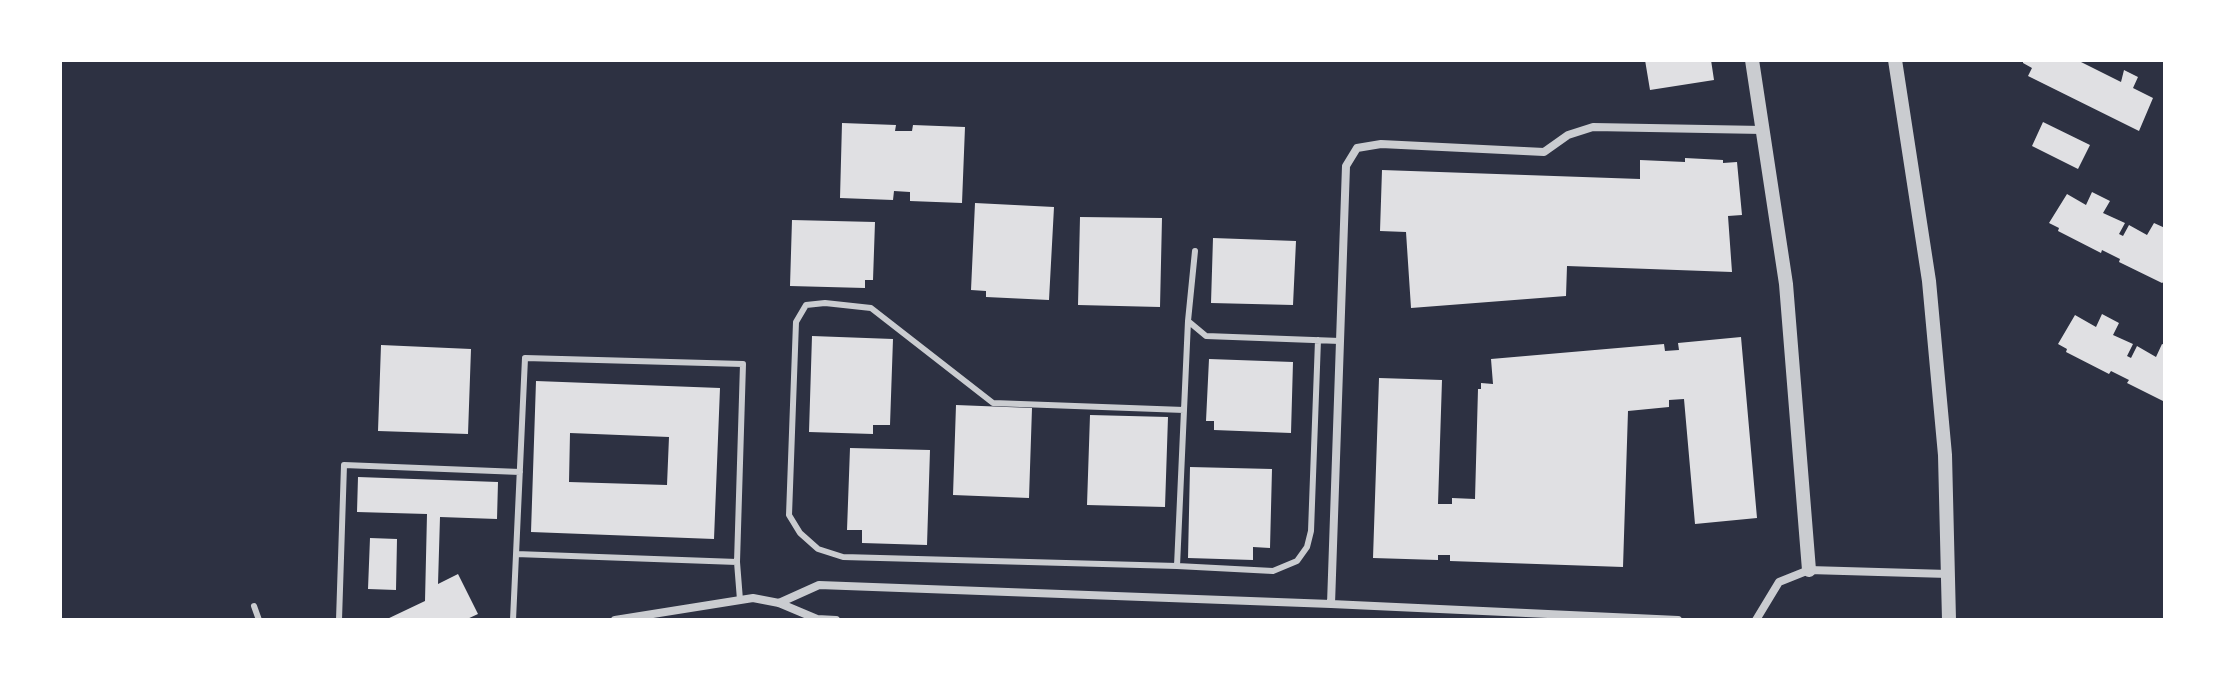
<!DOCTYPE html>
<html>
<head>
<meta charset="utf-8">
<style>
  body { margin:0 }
  #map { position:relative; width:2225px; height:680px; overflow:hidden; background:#2d3142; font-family:Manrope,sans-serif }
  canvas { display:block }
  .frame { position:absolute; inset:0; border:62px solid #fff; pointer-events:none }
</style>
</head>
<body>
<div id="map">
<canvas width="2225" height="680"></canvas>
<div class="frame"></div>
</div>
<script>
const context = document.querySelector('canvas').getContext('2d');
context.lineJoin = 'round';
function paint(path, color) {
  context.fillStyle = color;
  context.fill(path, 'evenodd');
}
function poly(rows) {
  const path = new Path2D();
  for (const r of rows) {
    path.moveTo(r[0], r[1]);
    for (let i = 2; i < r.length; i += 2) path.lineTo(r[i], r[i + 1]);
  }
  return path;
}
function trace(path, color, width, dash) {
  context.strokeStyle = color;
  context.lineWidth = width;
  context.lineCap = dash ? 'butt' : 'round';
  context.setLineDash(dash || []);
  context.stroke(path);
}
paint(poly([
  [1645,60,1711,60,1714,80,1650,90],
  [2023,60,2077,60,2121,82,2124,70,2138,77,2133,88,2153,98,2139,131,2028,76,2032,68,2023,63],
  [2043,122,2090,145,2078,169,2032,146],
  [842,123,896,125,895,131,912,131,913,125,965,127,962,203,910,201,910,192,894,191,893,200,840,198],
  [1685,158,1723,160,1723,163,1737,162,1742,215,1728,216,1732,272,1567,266,1566,296,1411,308,1406,232,1380,231,1382,170,1640,179,1640,160,1685,162],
  [2092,192,2110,201,2103,213,2125,223,2119,234,2123,236,2129,225,2147,235,2154,223,2165,228,2165,281,2162,283,2119,262,2120,259,2102,250,2101,253,2058,231,2059,228,2049,223,2067,194,2086,205],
  [975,203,1054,207,1049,300,986,297,986,291,971,290],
  [1080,217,1162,218,1160,307,1078,305],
  [792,220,875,222,873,280,865,280,865,288,790,286],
  [1213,238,1296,241,1293,305,1211,303],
  [2102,314,2119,323,2113,335,2133,344,2127,356,2131,358,2137,346,2156,357,2162,344,2165,345,2165,402,2127,383,2129,380,2111,371,2109,374,2066,352,2067,349,2058,344,2075,315,2096,327],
  [812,336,893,339,890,425,873,425,873,434,809,432],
  [1741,337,1757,518,1695,524,1684,399,1669,400,1669,407,1628,411,1623,567,1450,561,1450,555,1438,555,1438,560,1373,558,1379,378,1442,380,1438,504,1452,504,1452,498,1475,499,1478,389,1481,389,1481,383,1493,384,1491,359,1664,344,1665,351,1679,350,1678,343],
  [381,345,471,349,468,434,378,431],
  [1209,359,1293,362,1291,433,1214,430,1214,421,1206,421],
  [536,381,720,388,714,539,531,532],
  [570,433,669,437,667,485,569,482],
  [956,405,1032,408,1029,498,953,495],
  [1090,415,1168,417,1165,507,1087,505],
  [850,448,930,450,927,545,862,543,862,530,847,530],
  [1190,467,1272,469,1270,548,1253,547,1253,560,1188,558],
  [358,477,498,482,497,519,440,517,438,584,458,574,478,614,465,620,385,620,425,601,427,514,357,512],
  [370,538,397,539,396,590,368,589]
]), '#e0e0e3');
trace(poly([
  [1195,251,1188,321,1206,336,1340,341],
  [1188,321,1177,566,1273,571,1297,561,1307,547,1311,531,1318,340],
  [516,554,737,562],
  [1177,566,843,557,818,549,800,533,789,515,796,322,806,305,825,303,871,308,993,403,1184,410],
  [254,606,259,620],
  [339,620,344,465,520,472],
  [513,620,525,358,743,364,737,562,740,600]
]), '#caccd0', 6);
trace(poly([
  [779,603,819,585,1331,604,1678,620],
  [1331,604,1346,166,1357,148,1381,144,1544,152,1568,135,1593,127,1763,130],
  [615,620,753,598,779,603,817,619,836,620],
  [1756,620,1779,582,1809,570,1948,574]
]), '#caccd0', 8);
trace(poly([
  [1752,60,1786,284,1809,570],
  [1895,60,1929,281,1945,455,1949,620]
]), '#caccd0', 14);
</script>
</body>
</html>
